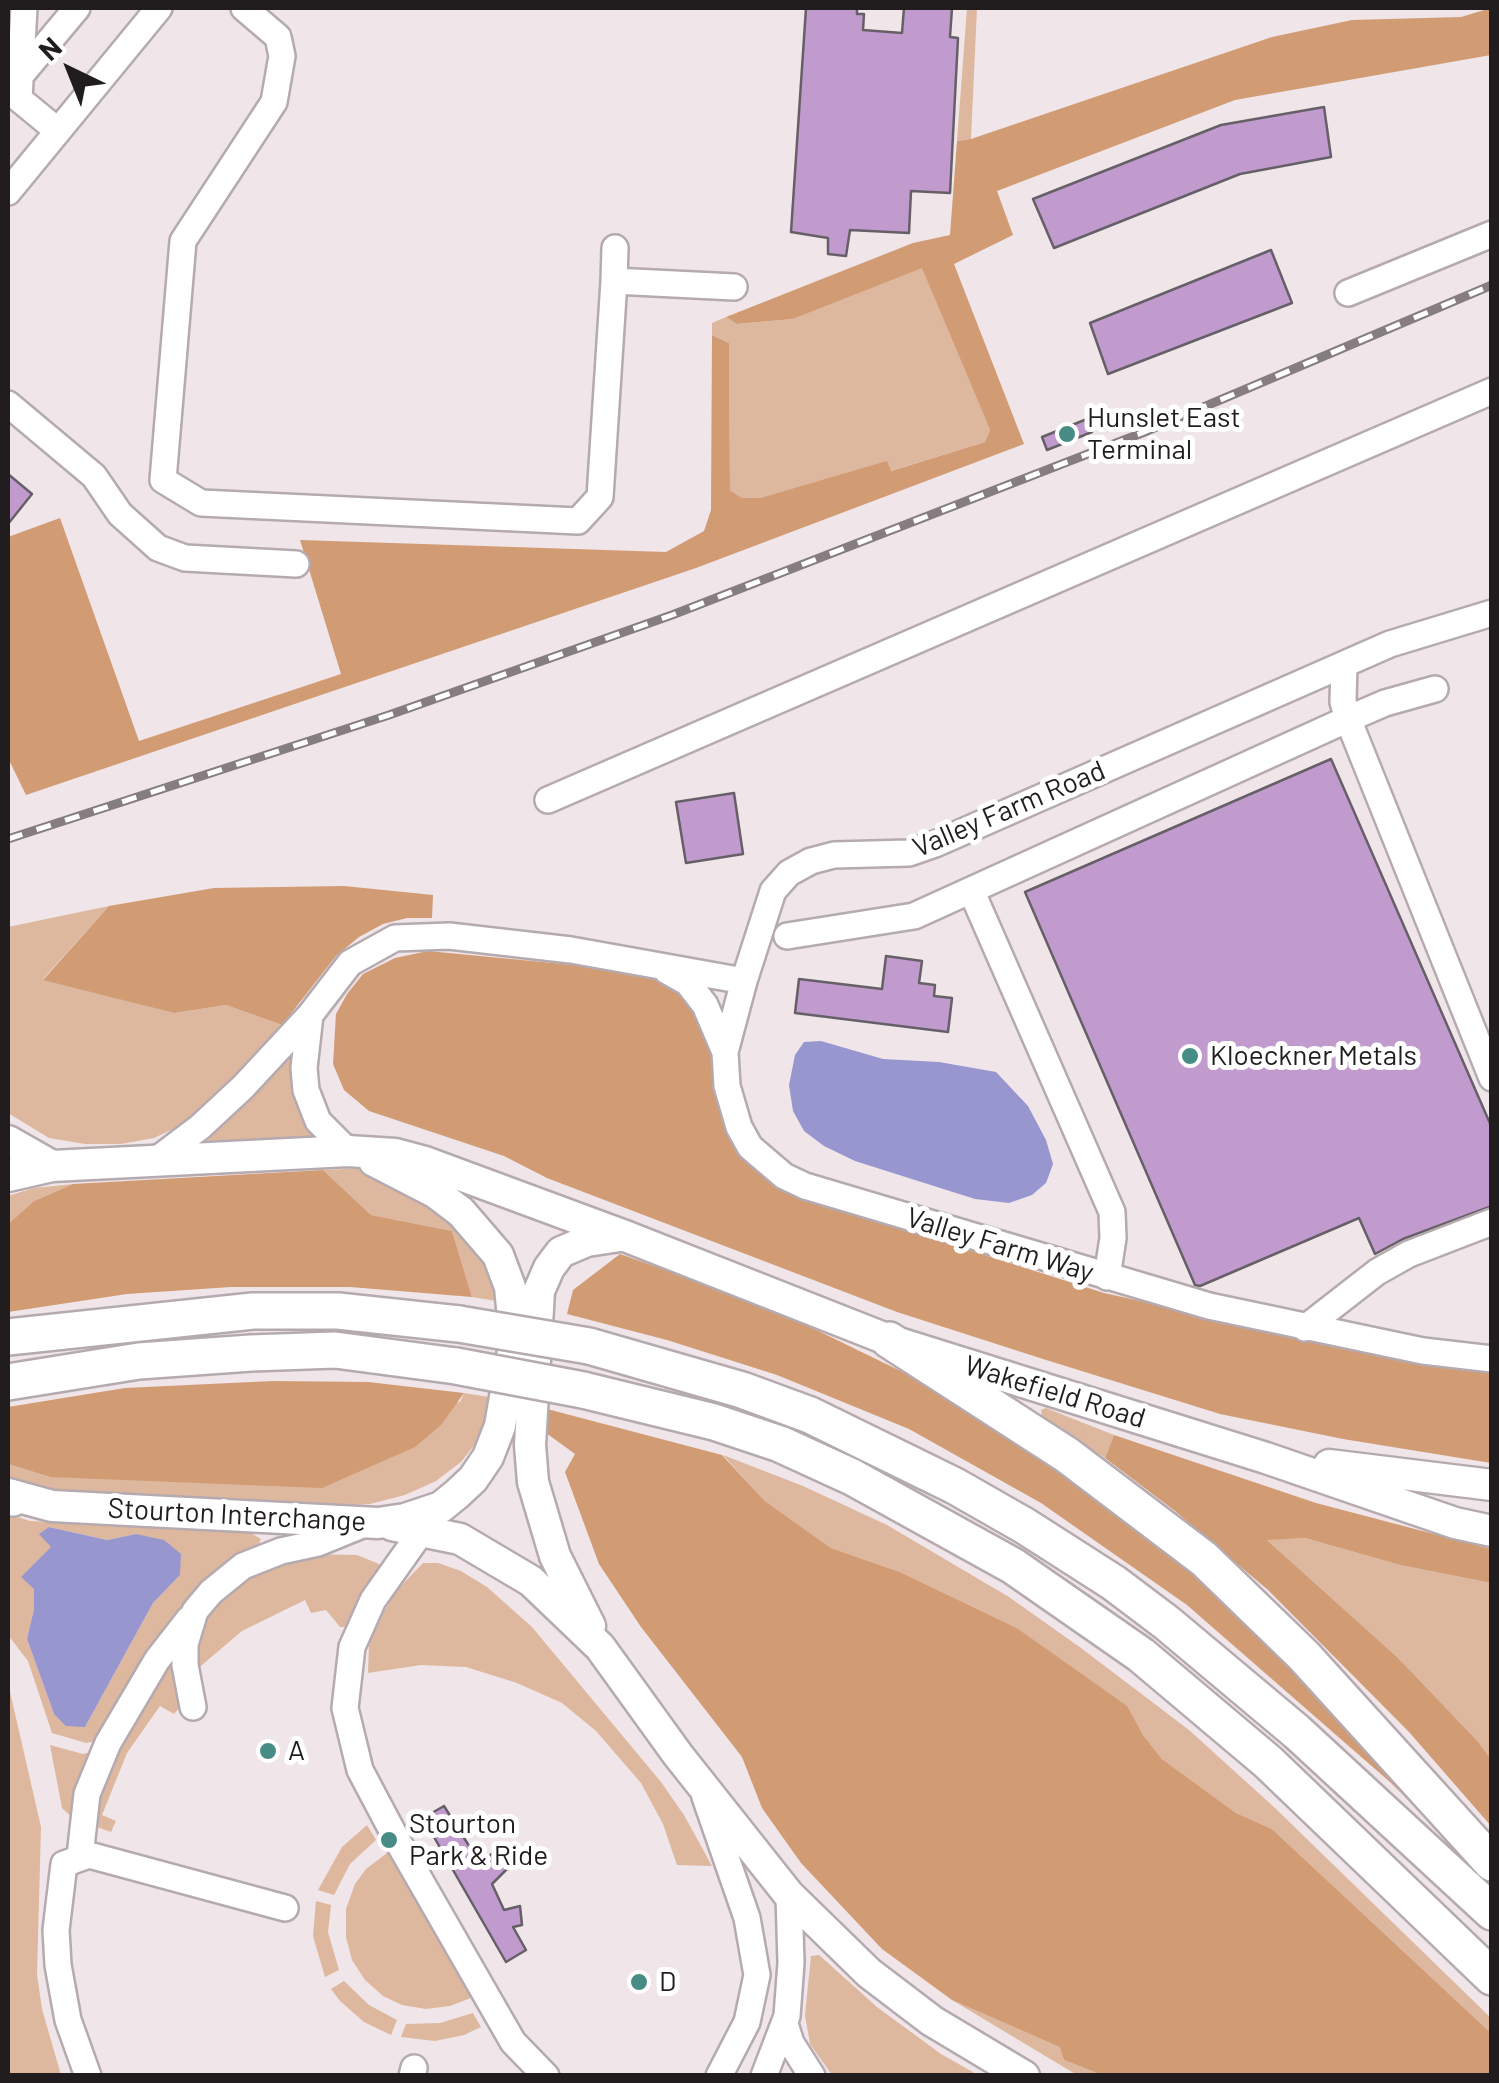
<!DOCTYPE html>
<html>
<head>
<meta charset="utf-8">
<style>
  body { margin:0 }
  #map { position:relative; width:1499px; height:2083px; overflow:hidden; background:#f0e5e9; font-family:Barlow,sans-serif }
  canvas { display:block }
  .frame { position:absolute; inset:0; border:10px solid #211d1f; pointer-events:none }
  .north { position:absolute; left:20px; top:20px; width:100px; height:100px; -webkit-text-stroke:8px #fff; paint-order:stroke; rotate:317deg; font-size:28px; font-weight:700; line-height:40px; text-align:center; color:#211d1f }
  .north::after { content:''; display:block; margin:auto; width:35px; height:45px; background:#211d1f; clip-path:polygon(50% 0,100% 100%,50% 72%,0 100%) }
</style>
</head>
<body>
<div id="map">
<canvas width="1499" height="2083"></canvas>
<div class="frame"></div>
<div class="north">N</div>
</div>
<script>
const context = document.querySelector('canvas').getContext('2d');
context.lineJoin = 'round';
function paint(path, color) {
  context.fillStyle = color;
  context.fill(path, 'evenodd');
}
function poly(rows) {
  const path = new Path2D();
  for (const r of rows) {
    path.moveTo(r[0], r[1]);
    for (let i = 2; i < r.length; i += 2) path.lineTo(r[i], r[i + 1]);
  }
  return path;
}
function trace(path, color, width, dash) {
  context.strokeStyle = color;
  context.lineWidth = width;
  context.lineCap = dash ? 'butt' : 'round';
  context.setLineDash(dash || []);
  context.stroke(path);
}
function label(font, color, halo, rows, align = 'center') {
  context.font = font + ' Barlow,sans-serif';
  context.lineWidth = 10;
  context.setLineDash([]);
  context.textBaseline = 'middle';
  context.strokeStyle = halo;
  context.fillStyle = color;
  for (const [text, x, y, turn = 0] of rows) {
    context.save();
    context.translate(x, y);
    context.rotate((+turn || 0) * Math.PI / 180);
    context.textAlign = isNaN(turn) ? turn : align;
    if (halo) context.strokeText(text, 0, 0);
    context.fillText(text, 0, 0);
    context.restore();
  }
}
paint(poly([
  [967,8,977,8,971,139,957,141],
  [922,267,990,430,985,442,890,471,887,462,760,498,742,498,730,490,729,343,712,335,712,323,726,317,738,324,793,319],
  [109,906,43,979,174,1013,226,1005,282,1025,240,1078,184,1124,154,1138,121,1144,85,1144,49,1138,8,1113,8,927],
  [290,1050,293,1078,319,1137,209,1145,208,1138],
  [368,1168,457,1211,509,1303,472,1297,452,1231,371,1215,323,1170],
  [73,1184,34,1201,8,1224,8,1196,34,1188],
  [464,1393,501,1399,484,1433,461,1462,436,1481,405,1495,370,1504,333,1506,57,1493,8,1483,8,1464,50,1477,460,1402],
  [1046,1408,1114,1435,1105,1458,1042,1417,1041,1410],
  [723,1455,803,1486,887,1525,1009,1597,1081,1648,1189,1730,1275,1808,1491,2018,1491,2033,1272,1829,1236,1813,1162,1759,1143,1735,1126,1706,1017,1628,900,1572,831,1548,765,1501],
  [8,1514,30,1521,198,1528,251,1533,261,1539,257,1548,102,1740,86,1743,52,1733,28,1661,8,1635],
  [49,1527,107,1540,136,1534,180,1575,153,1603,85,1727,54,1714,27,1639,34,1609,34,1588,43,1557,52,1547],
  [1305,1538,1400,1565,1491,1583,1491,1760,1396,1656,1266,1539],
  [308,1554,357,1555,384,1566,347,1627,340,1627,326,1610,311,1613,305,1600,242,1631,196,1670,192,1640,210,1602,236,1578],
  [423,1563,438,1563,461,1571,487,1587,532,1627,661,1782,684,1815,712,1866,677,1865,663,1824,641,1783,596,1731,562,1703,517,1683,466,1667,421,1665,368,1673,369,1643,378,1622,396,1591],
  [173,1656,186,1700,174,1714,160,1706,127,1753,102,1815,116,1821,111,1832,88,1824,99,1775],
  [8,1683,41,1827,37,1974,42,2009,61,2075,8,2075],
  [50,1745,83,1754,102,1749,76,1821,62,1808],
  [367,1825,376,1840,350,1864,334,1895,318,1890,342,1847],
  [391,1850,476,1996,450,2006,426,2009,402,2005,383,1996,365,1980,352,1960,346,1937,346,1909,355,1884,366,1869],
  [316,1901,331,1905,328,1932,339,1970,325,1977,313,1936],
  [819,1955,877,2007,941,2054,978,2075,832,2075,810,2044,805,2015,811,1956],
  [344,1981,369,2005,397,2020,391,2035,364,2022,340,2001,331,1989],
  [952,2000,1061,2047,1064,2060,1102,2075,1077,2075],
  [473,2013,481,2027,464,2035,435,2041,401,2037,406,2024,440,2023]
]), '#ddb89e');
paint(poly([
  [1491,8,1491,55,1235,100,997,191,1013,235,954,264,1024,444,696,568,26,795,8,758,8,537,60,518,139,741,341,674,300,540,666,552,704,531,711,510,712,335,729,343,730,490,742,498,760,498,887,461,891,471,985,442,990,430,922,268,793,319,737,324,726,317,913,243,950,235,957,141,971,139,1272,37,1352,20,1461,17],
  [344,886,433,895,432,918,407,918,383,924,359,937,336,956,282,1025,226,1005,174,1013,43,980,109,906,214,888],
  [428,951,636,971,660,980,684,996,701,1021,712,1052,720,1109,741,1153,756,1170,802,1197,1104,1293,1420,1362,1491,1372,1491,1463,1343,1439,1220,1414,1043,1359,897,1312,547,1178,504,1156,369,1111,344,1090,333,1064,336,1014,347,994,363,974,395,958],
  [323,1170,371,1215,452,1231,472,1297,350,1287,231,1287,127,1294,8,1312,8,1224,34,1201,73,1184],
  [620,1254,765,1305,952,1396,1034,1447,1214,1586,1491,1875,1491,1882,1390,1782,1187,1605,1041,1503,909,1429,777,1375,667,1340,567,1314,573,1290],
  [273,1381,368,1382,464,1393,441,1425,415,1447,322,1488,50,1477,8,1464,8,1407,125,1388],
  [547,1409,722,1455,765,1501,831,1548,900,1572,1017,1628,1127,1706,1143,1735,1162,1759,1236,1813,1272,1829,1491,2033,1491,2075,1102,2075,1064,2060,1060,2047,952,2000,882,1949,801,1863,762,1808,742,1757,641,1627,599,1564,565,1472,575,1454,542,1430],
  [1114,1435,1316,1503,1491,1549,1491,1583,1400,1565,1305,1538,1267,1540,1396,1656,1478,1742,1491,1760,1491,1826,1409,1732,1268,1590,1175,1511,1105,1458]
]), '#d19b74');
paint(poly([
  [821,1041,883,1059,939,1062,996,1072,1028,1106,1046,1140,1053,1164,1046,1183,1032,1195,1009,1203,975,1199,855,1161,824,1146,804,1131,793,1111,789,1085,795,1055,804,1042],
  [49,1527,107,1540,136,1534,164,1540,181,1554,180,1575,153,1603,85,1727,66,1726,54,1714,27,1639,34,1609,34,1589,21,1577,51,1547,39,1534]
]), '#9796cf');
const building = poly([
  [806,8,857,8,857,14,864,14,863,30,902,33,904,8,952,8,950,37,958,38,950,193,911,191,909,233,850,230,846,256,828,254,828,238,791,232,806,8],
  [1324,107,1331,157,1240,174,1054,248,1033,199,1221,125,1324,107],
  [1271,250,1292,303,1108,374,1090,323,1271,250],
  [1087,419,1092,432,1047,450,1042,437,1087,419],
  [8,474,32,494,8,524,8,474],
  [1331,759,1492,1128,1492,1206,1403,1239,1375,1254,1359,1218,1200,1286,1195,1285,1025,892,1331,759],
  [734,793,743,854,686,863,676,802,734,793],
  [886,956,922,961,919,983,935,985,934,996,952,998,948,1032,795,1013,799,979,882,989,886,956],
  [444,1806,481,1865,499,1846,516,1860,492,1884,504,1910,520,1906,522,1925,513,1927,526,1950,506,1962,423,1818,444,1806]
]);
paint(building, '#c29bce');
trace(building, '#656067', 2.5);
const minor = poly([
  [24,8,19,99,58,131],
  [244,8,278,37,282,56,274,102,183,241,163,480,201,503,578,521,600,497,614,281,734,287],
  [20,76,77,8],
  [8,192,159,8],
  [614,281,615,248],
  [1348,293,1492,234],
  [8,404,94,476,120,514,158,548,185,558,296,564],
  [1344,665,1343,702,1348,719,1492,1078],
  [548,800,1492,391],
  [971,890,1112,1212,1113,1238,1107,1277],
  [787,936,914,916,1348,719,1385,703,1435,689],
  [667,971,688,983,705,1005,725,1052,727,1086,739,1127,750,1147,784,1176,805,1186,1209,1306,1423,1351,1492,1359],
  [310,1015,304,1068,306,1090,318,1121,348,1151],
  [725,1052,744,981],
  [155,1161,200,1127,243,1087,310,1015,350,963,395,938,449,936,571,950,744,981,773,891,789,873,811,861,834,855,909,853,935,844,1390,644,1492,613],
  [1305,1328,1377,1272,1409,1254,1492,1222],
  [431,1518,373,1600,352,1647,345,1708,360,1770,397,1840,513,2042,546,2076],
  [193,1707,185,1665,185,1644,195,1611,211,1592,243,1566,281,1551,318,1543,367,1523],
  [705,1797,747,1918,757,1975,747,2022,719,2076],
  [80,1856,87,1794,108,1743,157,1660,189,1619],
  [785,2024,791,2043,812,2076],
  [88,2076,68,2020,58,1965,56,1930,64,1864,89,1855,285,1908],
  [412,2076,414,2068],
  [764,2076,787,2016,791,1963,789,1895]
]);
const major = poly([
  [8,1141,52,1166],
  [8,1176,52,1166,348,1151,395,1154,425,1162,625,1236,889,1340,1266,1458,1455,1523,1492,1531],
  [1329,1465,1492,1485],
  [8,1494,52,1506,378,1523,405,1519,441,1507,457,1494,473,1479,488,1457,500,1426,515,1339,510,1287,498,1255,461,1212,436,1193,374,1161],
  [392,1525,460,1539,531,1581,600,1647,678,1755,789,1895,869,1973,932,2021,1024,2076],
  [590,1626,555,1556,533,1482,530,1445,539,1291,549,1268,561,1252,587,1241,620,1236]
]);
const highway = poly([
  [8,1337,253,1311,338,1311,459,1324],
  [889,1340,1067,1455,1204,1559,1304,1656,1492,1863],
  [589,1346,742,1390,810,1415,955,1486,1025,1526,1114,1583,1167,1623,1297,1732,1492,1912],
  [8,1382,139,1361,251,1353,335,1350,456,1366],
  [583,1390,714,1422,780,1444,852,1477,1013,1566,1141,1655,1268,1762,1492,1977],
  [8,1497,13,1498]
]);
trace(minor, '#b5aaaf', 30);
trace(major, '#b5aaaf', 35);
trace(highway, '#b5aaaf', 40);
trace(minor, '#fff', 25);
trace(major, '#fff', 30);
trace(highway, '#fff', 35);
const rail = poly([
  [8,839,389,715,672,615,1142,433,1492,285]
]);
trace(rail, '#857d80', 9);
trace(rail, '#fff', 5, [15]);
const highwayBridge = poly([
  [459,1324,589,1346],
  [456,1366,583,1390]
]);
trace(highwayBridge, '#b5aaaf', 40, []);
trace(highwayBridge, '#fff', 35);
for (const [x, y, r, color] of [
  [1067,434,10,"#478d85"],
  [1190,1056,10,"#478d85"],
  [268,1751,10,"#478d85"],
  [389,1840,10,"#478d85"],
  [639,1982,10,"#478d85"]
]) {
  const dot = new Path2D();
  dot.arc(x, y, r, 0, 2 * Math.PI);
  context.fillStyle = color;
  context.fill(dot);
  trace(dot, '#fff', 4);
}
label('28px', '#211d1f', '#fff', [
  ["Hunslet East",1087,418],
  ["Terminal",1087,450],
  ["Kloeckner Metals",1210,1056],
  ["A",288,1751],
  ["Stourton",409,1824],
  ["Park & Ride",409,1856],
  ["D",659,1982]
], 'left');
label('28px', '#211d1f', '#fff', [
  ["Valley Farm Road",1009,809,-23],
  ["Valley Farm Way",1000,1245,17],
  ["Wakefield Road",1055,1392,17],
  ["Stourton Interchange",237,1515,3]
]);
</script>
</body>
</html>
